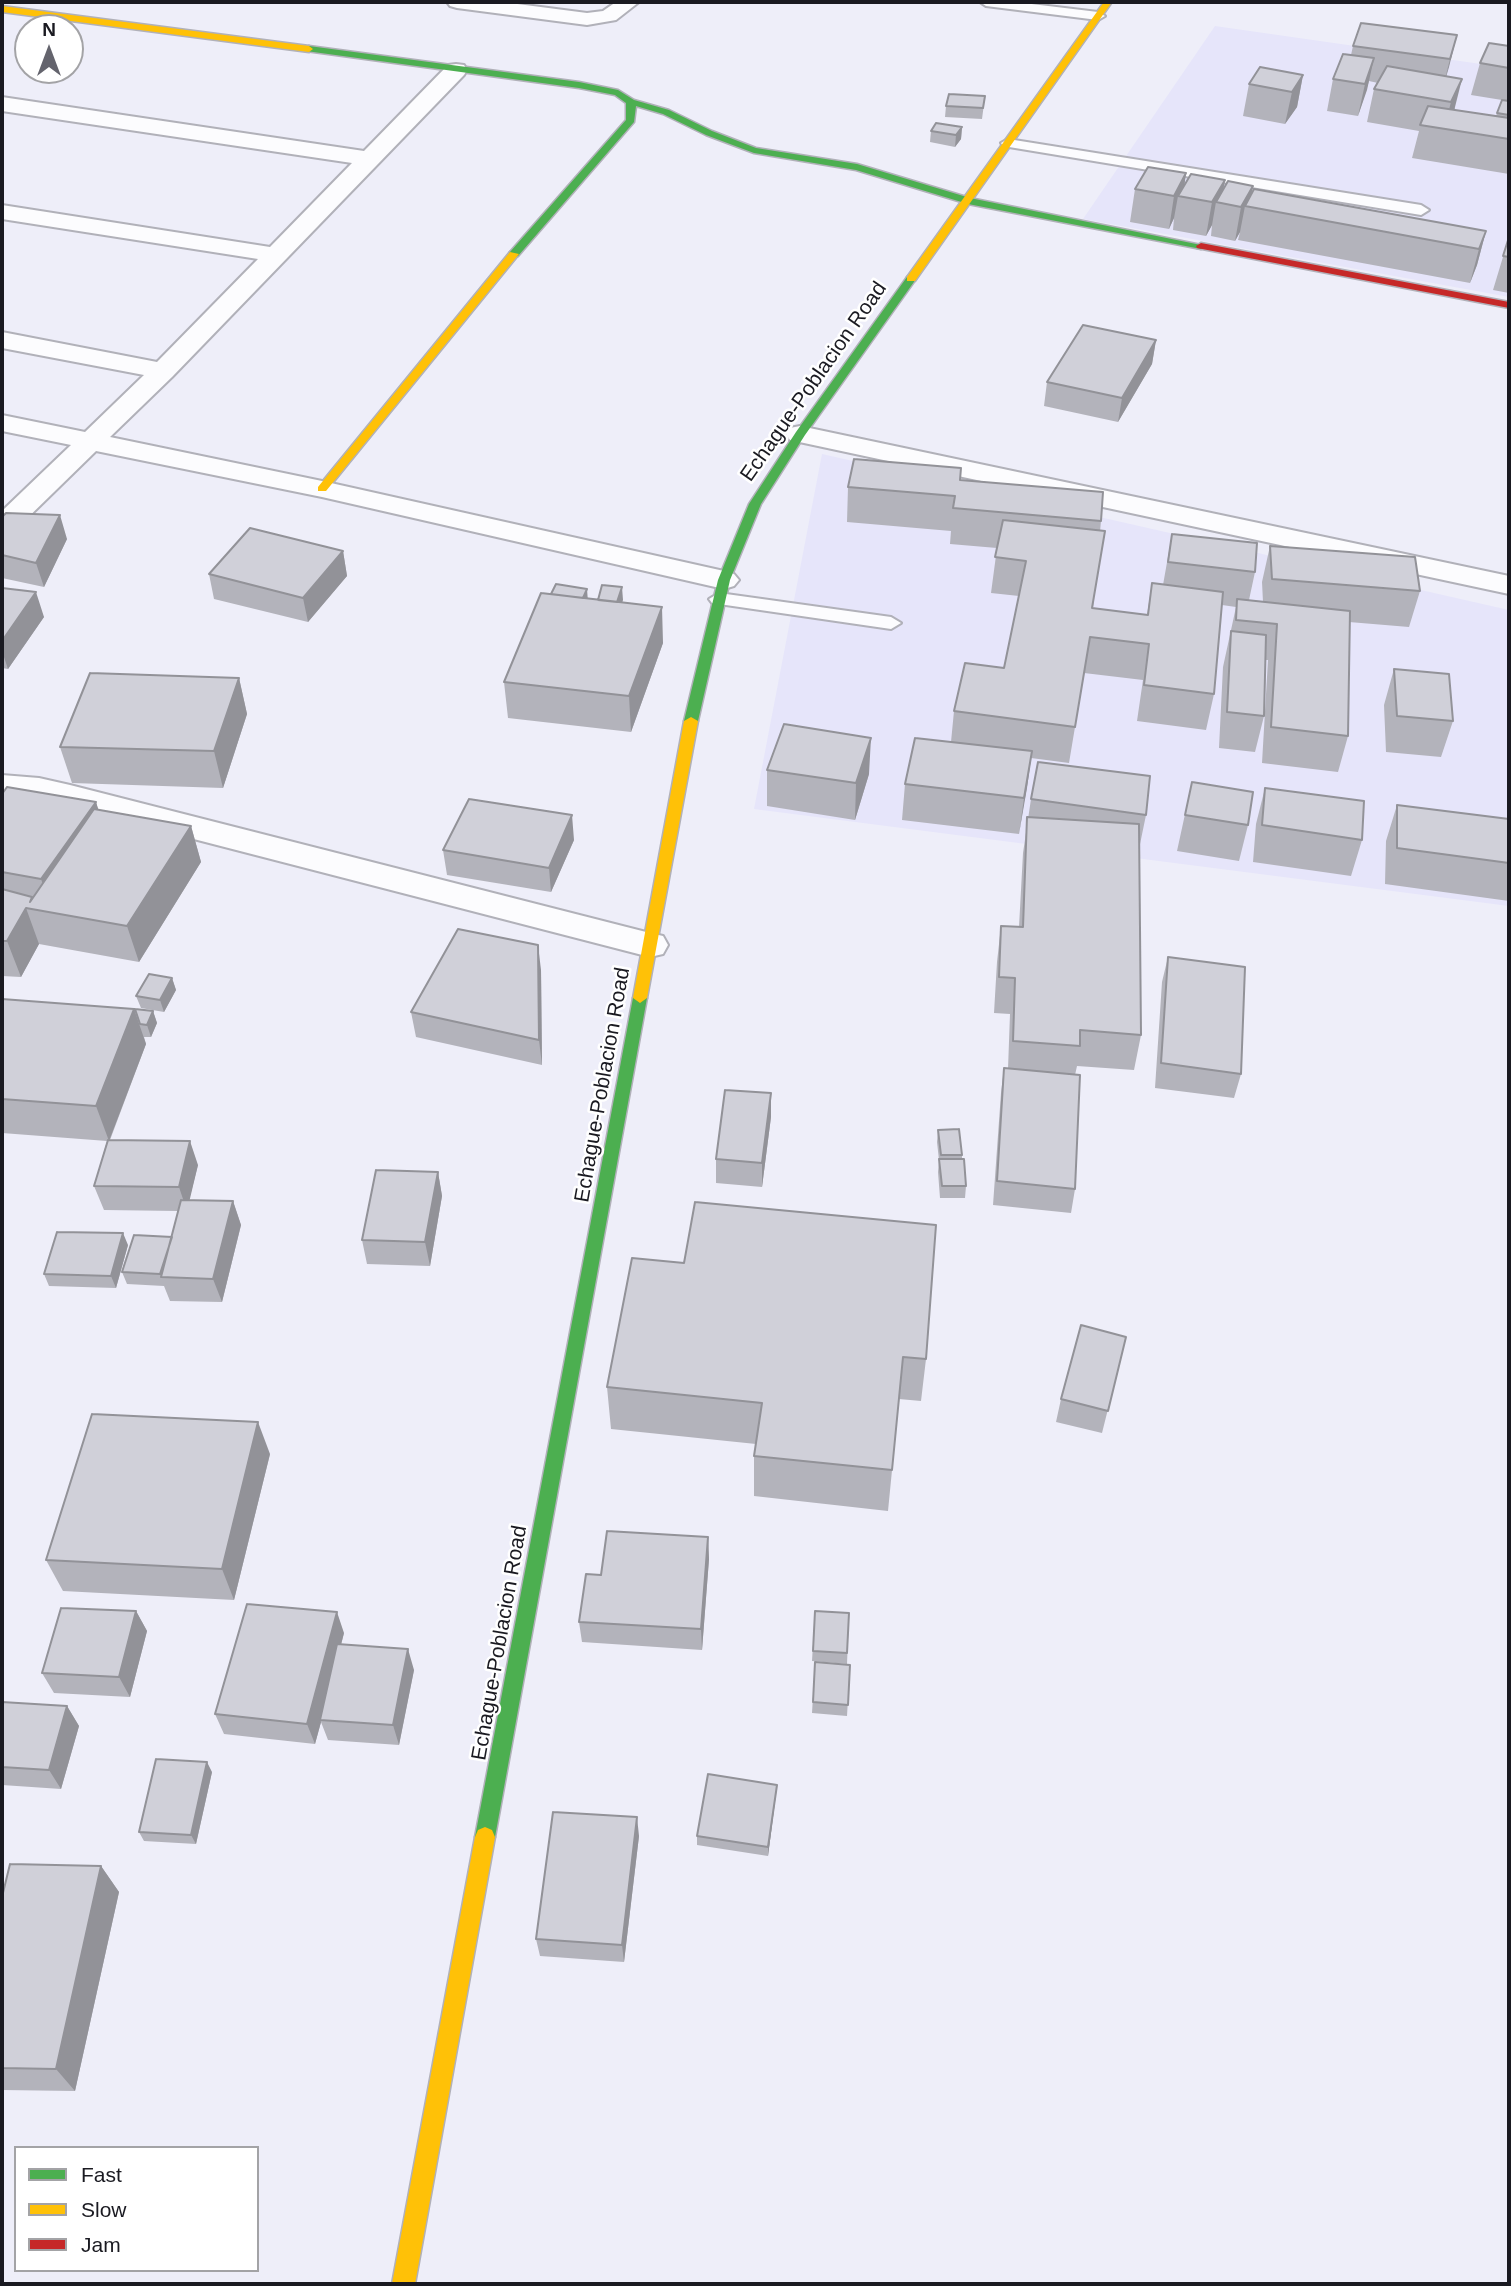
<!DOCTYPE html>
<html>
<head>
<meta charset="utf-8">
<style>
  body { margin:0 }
  #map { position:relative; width:1511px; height:2286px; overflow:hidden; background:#eeeef9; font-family:Helvetica,sans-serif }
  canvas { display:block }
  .frame { position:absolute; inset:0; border:4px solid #1a1a21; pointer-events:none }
  .legend { position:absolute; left:14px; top:2146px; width:245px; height:126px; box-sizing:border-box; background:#fff; border:2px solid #a3a3a6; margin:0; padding:9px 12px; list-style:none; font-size:21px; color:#1a1a21 }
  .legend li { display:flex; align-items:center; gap:14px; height:35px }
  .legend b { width:35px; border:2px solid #a3a3a6 }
  .north { position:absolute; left:14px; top:14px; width:70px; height:70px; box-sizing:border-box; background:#fff; border:2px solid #a3a3a6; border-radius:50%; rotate:0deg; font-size:19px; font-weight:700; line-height:28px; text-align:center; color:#1a1a21 }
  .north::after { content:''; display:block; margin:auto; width:24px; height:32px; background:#64646d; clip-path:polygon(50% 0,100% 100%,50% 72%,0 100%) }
</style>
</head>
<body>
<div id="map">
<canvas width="1511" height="2286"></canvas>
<div class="frame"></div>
<ul class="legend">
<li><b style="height:9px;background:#4caf50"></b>Fast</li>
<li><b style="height:9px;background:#ffc107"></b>Slow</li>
<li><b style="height:9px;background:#c62828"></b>Jam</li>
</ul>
<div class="north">N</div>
</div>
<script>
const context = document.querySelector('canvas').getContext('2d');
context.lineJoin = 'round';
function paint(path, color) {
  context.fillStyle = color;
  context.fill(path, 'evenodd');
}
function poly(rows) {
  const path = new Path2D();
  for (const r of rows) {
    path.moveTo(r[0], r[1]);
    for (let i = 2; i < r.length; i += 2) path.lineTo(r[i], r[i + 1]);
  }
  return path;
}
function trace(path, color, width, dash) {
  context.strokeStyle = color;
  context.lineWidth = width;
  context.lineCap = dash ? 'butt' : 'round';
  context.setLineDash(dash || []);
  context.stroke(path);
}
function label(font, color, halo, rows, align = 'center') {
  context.font = font + ' Helvetica,sans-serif';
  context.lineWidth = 5;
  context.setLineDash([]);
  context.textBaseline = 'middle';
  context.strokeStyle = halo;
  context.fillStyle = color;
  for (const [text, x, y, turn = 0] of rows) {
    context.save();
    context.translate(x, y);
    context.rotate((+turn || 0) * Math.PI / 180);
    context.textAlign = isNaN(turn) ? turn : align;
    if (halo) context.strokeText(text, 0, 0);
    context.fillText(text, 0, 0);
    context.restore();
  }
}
paint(poly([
  [1215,26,1509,68,1509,297,1083,219],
  [822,454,1509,610,1509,906,754,809]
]), '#e6e5fa');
const lane = poly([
  [980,2,1015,2,1098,12,1105,16,1098,20,986,6,980,2],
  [1008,139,1421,205,1429,210,1421,215,1003,146,1001,143,1008,139],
  [719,593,891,617,901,623,891,629,712,603,709,599,719,593]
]);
const street = poly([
  [447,2,502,2,587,13,603,11,616,2,639,2,616,20,587,25,457,8,450,6,447,2],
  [456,64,464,65,467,70,464,75,172,377,110,437,322,481,724,571,734,574,739,580,734,586,724,589,322,497,96,451,12,533,2,536,2,511,71,445,2,431,2,415,85,432,144,375,2,348,2,332,157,362,258,259,2,219,2,205,270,247,352,163,2,111,2,97,364,151,448,65,456,64],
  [800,426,1509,576,1509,594,790,440,786,434,790,428,800,426],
  [2,775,39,778,70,785,650,933,663,936,668,945,663,954,650,957,70,807,39,800,2,797,2,775]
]);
const fast = poly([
  [309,46,579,82,618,90,634,100,669,110,712,131,756,148,857,164,970,198,1206,246,1201,249,968,204,856,170,754,153,706,135,663,114,636,106,634,122,518,256,514,257,509,254,510,252,626,120,626,103,615,95,579,88,306,51,305,49,309,46],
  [907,277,916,279,805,435,761,504,730,580,698,721,691,725,686,724,684,721,718,580,749,504,796,432,907,277],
  [640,993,647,998,495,1837,492,1844,485,1847,478,1844,475,1837,633,998,640,993]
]);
const slow = poly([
  [1104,2,1112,2,915,281,907,281,907,277,1104,2],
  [2,6,309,46,313,49,309,52,2,12,2,6],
  [510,252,519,254,326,491,318,491,318,487,510,252],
  [691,717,698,721,647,998,640,1003,633,998,684,721,691,717],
  [485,1827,492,1830,495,1837,415,2284,392,2284,475,1837,478,1830,485,1827]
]);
const jam = poly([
  [1201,243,1509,302,1509,308,1197,248,1196,246,1201,243]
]);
trace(lane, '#b1b1b9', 4);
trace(street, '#b1b1b9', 4);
trace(fast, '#b1b1b9', 3);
trace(slow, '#b1b1b9', 3);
trace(jam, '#b1b1b9', 3);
paint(lane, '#fcfcfe');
paint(street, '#fcfcfe');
paint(fast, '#4caf50');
paint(slow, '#ffc107');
paint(jam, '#c62828');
paint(poly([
  [1457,35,1446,76,1455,110,1496,116,1502,100,1471,95,1480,63,1509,46,1509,174,1412,158,1419,131,1367,122,1374,89,1378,83,1369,81,1358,116,1327,111,1333,79,1351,55,1353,46],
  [1303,75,1297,107,1285,124,1243,116,1249,84],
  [985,96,982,119,945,117,946,106],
  [962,127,961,139,955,147,930,142,931,131],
  [1186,173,1184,185,1225,180,1223,191,1252,194,1486,231,1477,265,1470,283,1238,240,1240,232,1235,241,1211,236,1212,225,1206,236,1173,230,1174,218,1169,229,1130,222,1135,189],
  [1509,237,1509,293,1493,290],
  [1156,340,1152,364,1118,422,1044,406,1047,382],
  [960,480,1101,521,1093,608,1147,615,1152,583,1163,585,1172,534,1255,572,1249,600,1263,602,1262,582,1270,546,1420,591,1409,627,1349,622,1348,736,1338,772,1262,763,1268,660,1266,660,1264,716,1255,752,1219,748,1223,667,1236,607,1222,605,1214,694,1206,730,1137,721,1143,680,1084,673,1069,763,1031,758,1019,834,902,820,905,784,951,742,954,711,1004,668,1019,596,991,593,997,548,950,544,951,531,847,522,848,487],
  [2,517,67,539,44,587,2,578],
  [343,551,347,576,308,622,214,599,209,574],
  [622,587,622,602,663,643,631,732,508,718,504,682,588,599,598,600],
  [2,588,44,617,8,669,2,668],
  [1394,669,1453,721,1441,757,1386,752,1384,705],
  [239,678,247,714,223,788,72,783,60,747],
  [767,770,869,774,855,820,767,806],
  [1192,782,1248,825,1239,861,1177,851],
  [1265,788,1362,840,1351,876,1253,862,1256,824],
  [2,794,96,802,98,810,191,826,201,862,139,962,39,944,21,977,2,976],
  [1031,799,1146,815,1139,849,1141,1035,1134,1070,1077,1066,1075,1075,1075,1189,1071,1213,993,1205,1001,1093,1004,1068,1008,1069,1010,1014,994,1013,997,962,1001,926,1019,927,1023,853],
  [1397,805,1509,819,1509,901,1385,884,1386,841],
  [574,840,551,892,447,875,443,850],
  [1168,957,1241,1074,1234,1098,1155,1088,1162,982],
  [541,970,542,1065,416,1037,411,1012],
  [172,978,176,990,164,1012,141,1008,136,996],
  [2,999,153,1011,157,1023,151,1037,144,1037,146,1044,110,1140,198,1165,189,1200,233,1201,241,1225,222,1302,170,1301,164,1286,127,1284,122,1272,172,1237,179,1211,104,1210,94,1186,107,1141,2,1133],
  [771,1117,762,1187,716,1183,716,1159],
  [938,1130,962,1155,962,1159,966,1186,965,1198,940,1198,938,1172,939,1160,937,1142],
  [438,1172,442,1196,430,1266,367,1264,362,1240],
  [128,1245,116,1288,49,1286,44,1274],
  [632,1258,926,1359,921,1401,899,1399,888,1511,754,1496,754,1456,756,1444,611,1429,607,1387],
  [1126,1337,1102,1433,1056,1422,1061,1399],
  [270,1454,234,1600,63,1591,46,1560],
  [708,1537,709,1559,702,1650,582,1642,579,1622,601,1575],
  [136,1611,147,1631,130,1697,54,1693,42,1673],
  [815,1611,849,1613,847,1664,812,1661],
  [344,1633,341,1645,414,1670,399,1745,328,1740,321,1722,315,1744,224,1734,215,1714],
  [815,1662,850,1665,847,1716,812,1713],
  [2,1702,67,1706,79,1726,61,1789,2,1785],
  [212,1772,196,1844,144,1841,139,1832],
  [777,1785,776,1794,768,1856,697,1845,697,1836],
  [639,1836,624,1962,540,1956,536,1939],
  [101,1866,119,1892,75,2091,2,2090,2,1897]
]), '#b3b3bb');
paint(poly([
  [1457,35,1449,67,1442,91,1450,59],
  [1374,58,1367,90,1358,116,1365,84],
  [1303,75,1297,107,1285,124,1292,92],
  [1462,79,1454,111,1444,129,1451,102],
  [962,127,961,139,955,147,956,135],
  [1186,173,1183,197,1178,196,1174,218,1169,229,1174,196],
  [1225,180,1221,203,1216,202,1212,225,1206,236,1212,202],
  [1253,186,1249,207,1245,206,1240,232,1235,241,1241,207],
  [1486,231,1477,265,1470,283,1479,249],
  [1156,340,1152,364,1118,422,1122,398],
  [60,515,67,539,44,587,36,563],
  [343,551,347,576,308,622,303,598],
  [622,587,623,600,618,615,617,603],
  [587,589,588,602,581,601],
  [36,592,44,617,8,669,2,651,2,641],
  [662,607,663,643,631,732,629,696],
  [239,678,247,714,223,788,214,751],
  [871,738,869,774,855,820,856,783],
  [1032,751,1027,788,1019,834,1024,798],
  [96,802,104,827,50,904,41,879],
  [572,815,574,840,551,892,549,868],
  [191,826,201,862,139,962,127,926],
  [26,908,39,944,21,977,7,941],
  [538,945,541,970,542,1065,539,1040],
  [172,978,176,990,164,1012,160,1000],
  [134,1009,146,1044,109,1141,96,1106],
  [153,1011,157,1023,151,1037,147,1025],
  [771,1093,771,1117,762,1187,762,1163],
  [190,1141,198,1165,187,1211,179,1187],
  [438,1172,442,1196,430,1266,425,1242],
  [233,1201,241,1225,222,1302,213,1279],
  [123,1233,128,1245,116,1288,111,1276],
  [258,1422,270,1454,234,1600,222,1569],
  [708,1537,709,1559,702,1650,701,1629],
  [136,1611,147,1631,130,1697,119,1677],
  [337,1612,344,1633,321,1720,320,1720,321,1722,315,1744,307,1724],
  [408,1649,414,1670,399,1745,393,1725],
  [67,1706,79,1726,61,1789,49,1770],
  [207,1762,212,1772,196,1844,191,1835],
  [777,1785,776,1794,768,1856,768,1847],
  [637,1817,639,1836,624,1962,622,1945],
  [101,1866,119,1892,75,2091,56,2069]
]), '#929298');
const building = poly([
  [1361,23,1457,35,1450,59,1353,46,1361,23],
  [1489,43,1509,46,1509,68,1480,63,1489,43],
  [1343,54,1374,58,1365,84,1333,79,1343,54],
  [1387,66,1462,79,1451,102,1374,89,1387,66],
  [1260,67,1303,75,1292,92,1249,84,1260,67],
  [949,94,985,96,983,108,946,106,949,94],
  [1502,100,1509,101,1509,115,1497,113,1502,100],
  [1428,106,1509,118,1509,139,1420,125,1428,106],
  [936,123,962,127,956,135,931,131,936,123],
  [1148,167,1186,173,1174,196,1135,189,1148,167],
  [1191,174,1225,180,1212,202,1178,196,1191,174],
  [1228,181,1253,186,1241,207,1216,202,1228,181],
  [1254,189,1486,231,1479,249,1245,206,1254,189],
  [1509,237,1509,257,1503,256,1509,237],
  [1083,325,1156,340,1122,398,1047,382,1083,325],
  [854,459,961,468,960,480,1103,492,1101,521,953,508,955,496,848,487,854,459],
  [6,513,60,515,36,563,2,555,2,517,6,513],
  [1003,520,1105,531,1092,608,1148,615,1152,583,1223,592,1214,694,1144,685,1149,644,1090,637,1075,727,954,711,965,663,1004,668,1026,561,995,557,1003,520],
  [250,528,343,551,303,598,209,574,250,528],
  [1172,534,1257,543,1255,572,1168,562,1172,534],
  [1270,546,1415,557,1420,591,1272,579,1270,546],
  [556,584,587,589,583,598,551,594,556,584],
  [602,585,622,587,617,602,598,600,602,585],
  [2,588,36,592,2,641,2,588],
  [541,593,662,607,629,696,504,682,541,593],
  [1237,599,1350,611,1348,736,1271,727,1277,624,1236,620,1237,599],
  [1231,631,1266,635,1264,716,1227,712,1231,631],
  [1394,669,1449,674,1453,721,1397,716,1394,669],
  [90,673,239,678,214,751,60,747,90,673],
  [784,724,871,738,856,783,767,770,784,724],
  [915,738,1032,751,1024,798,905,784,915,738],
  [1038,762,1150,776,1146,815,1031,799,1038,762],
  [1192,782,1253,792,1248,825,1185,815,1192,782],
  [7,787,96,802,41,879,2,872,2,794,7,787],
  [1265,788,1364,801,1362,840,1262,825,1265,788],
  [469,799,572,815,549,868,443,850,469,799],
  [1397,805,1509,819,1509,863,1397,848,1397,805],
  [94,809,191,826,127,926,26,908,7,941,2,941,2,889,32,897,30,902,94,809],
  [1027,817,1139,824,1141,1035,1080,1030,1080,1046,1013,1041,1015,978,999,977,1001,926,1023,927,1027,817],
  [458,929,538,945,539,1040,411,1012,458,929],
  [1168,957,1245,967,1241,1074,1161,1063,1168,957],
  [149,974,172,978,160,1000,136,996,149,974],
  [2,999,134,1009,96,1106,2,1099,2,999],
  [135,1009,153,1011,147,1025,140,1024,135,1009],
  [1004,1068,1080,1075,1075,1189,997,1181,1004,1068],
  [725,1090,771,1093,762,1163,716,1159,725,1090],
  [959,1129,962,1155,941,1155,938,1130,959,1129],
  [108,1140,190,1141,179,1187,94,1186,108,1140],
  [939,1159,964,1159,966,1186,942,1186,939,1159],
  [376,1170,438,1172,425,1242,362,1240,376,1170],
  [181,1200,233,1201,213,1279,161,1277,181,1200],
  [695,1202,936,1225,926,1359,903,1357,892,1470,754,1456,762,1403,607,1387,632,1258,684,1263,695,1202],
  [57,1232,123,1233,111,1276,44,1274,57,1232],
  [134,1235,172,1237,160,1274,122,1272,134,1235],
  [1081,1325,1126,1337,1108,1411,1061,1399,1081,1325],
  [92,1414,258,1422,222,1569,46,1560,92,1414],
  [607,1531,708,1537,701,1629,579,1622,586,1574,601,1575,607,1531],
  [247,1604,337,1612,307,1724,215,1714,247,1604],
  [61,1608,136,1611,119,1677,42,1673,61,1608],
  [815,1611,849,1613,847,1653,813,1651,815,1611],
  [337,1644,408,1649,393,1725,320,1720,337,1644],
  [815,1662,850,1665,848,1705,813,1702,815,1662],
  [2,1702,67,1706,49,1770,2,1767,2,1702],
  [156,1759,207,1762,191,1835,139,1832,156,1759],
  [708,1774,777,1785,768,1847,697,1836,708,1774],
  [553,1812,637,1817,622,1945,536,1939,553,1812],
  [10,1864,101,1866,56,2069,2,2068,2,1897,10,1864]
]);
paint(building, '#d0d0d9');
trace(building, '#929298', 2);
label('21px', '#1a1a21', '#fff', [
  ["Echague-Poblacion Road",814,382,-55],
  ["Echague-Poblacion Road",603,1085,-80],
  ["Echague-Poblacion Road",500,1643,-80]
]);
</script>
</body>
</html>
